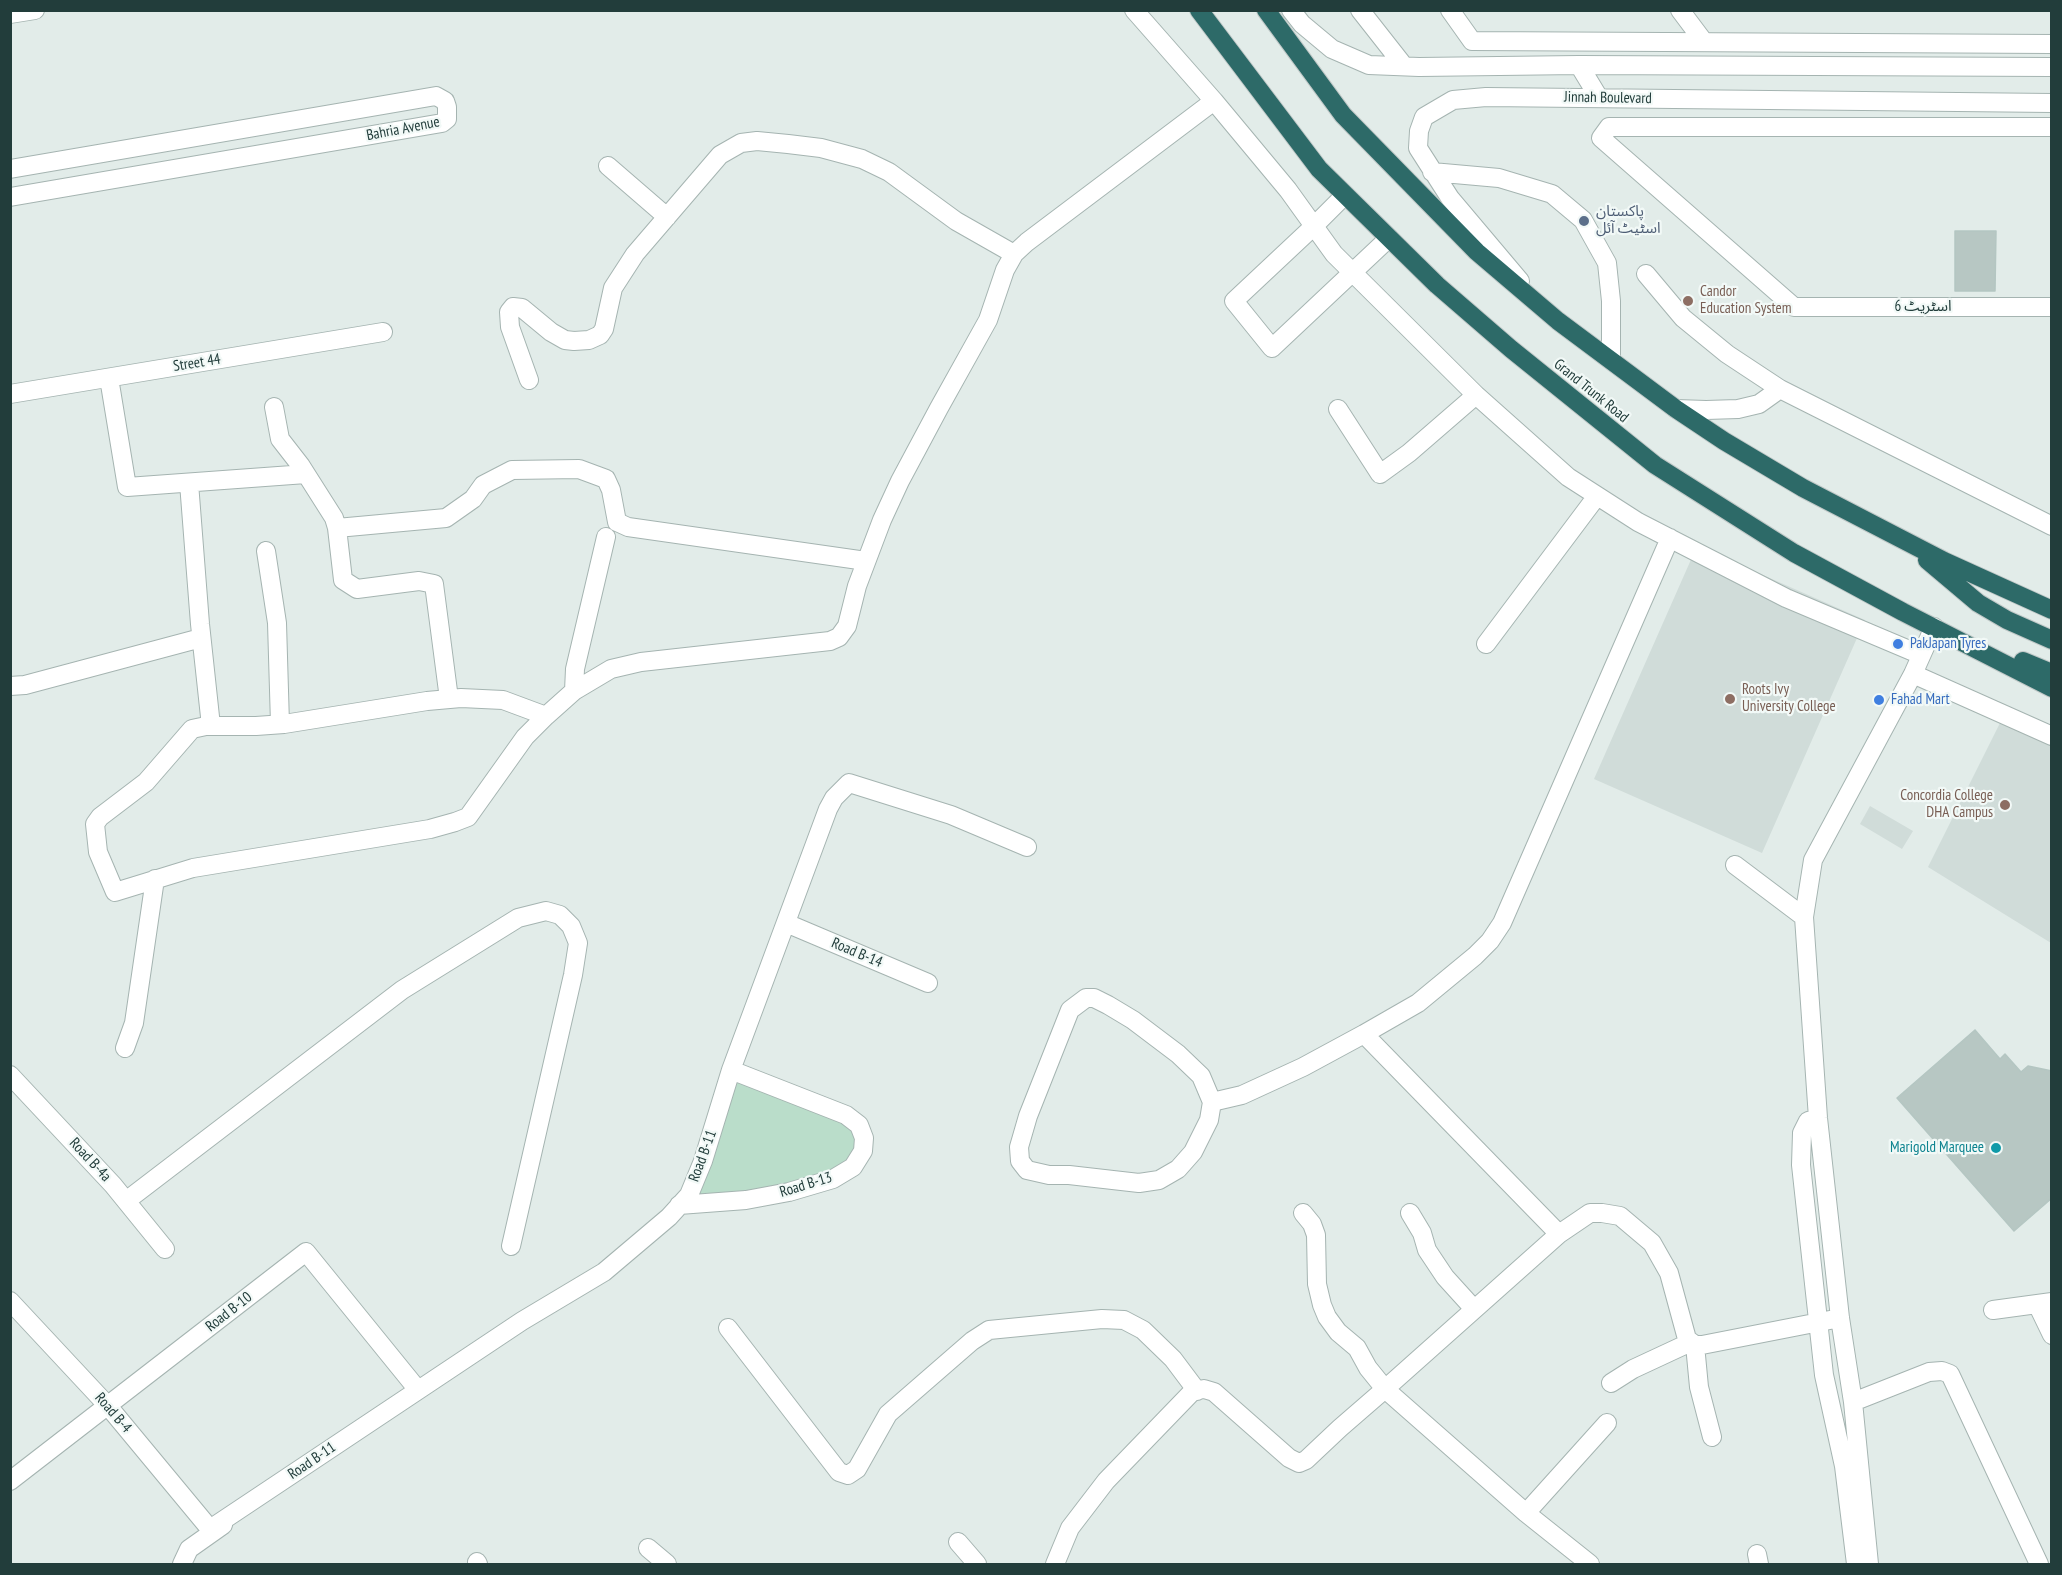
<!DOCTYPE html>
<html>
<head>
<meta charset="utf-8">
<style>
  body { margin:0 }
  #map { position:relative; width:2062px; height:1575px; overflow:hidden; background:#e2ece9; font-family:"PT Sans Narrow",sans-serif }
  canvas { display:block }
  .frame { position:absolute; inset:0; border:12px solid #223d3b; pointer-events:none }
</style>
</head>
<body>
<div id="map">
<canvas width="2062" height="1575"></canvas>
<div class="frame"></div>
</div>
<script>
const context = document.querySelector('canvas').getContext('2d');
context.lineJoin = 'round';
function paint(path, color) {
  context.fillStyle = color;
  context.fill(path, 'evenodd');
}
function poly(rows) {
  const path = new Path2D();
  for (const r of rows) {
    path.moveTo(r[0], r[1]);
    for (let i = 2; i < r.length; i += 2) path.lineTo(r[i], r[i + 1]);
  }
  return path;
}
function trace(path, color, width, dash) {
  context.strokeStyle = color;
  context.lineWidth = width;
  context.lineCap = dash ? 'butt' : 'round';
  context.setLineDash(dash || []);
  context.stroke(path);
}
function label(font, color, halo, rows, align = 'center') {
  context.font = font + ' "PT Sans Narrow","Noto Sans Arabic",sans-serif';
  context.lineWidth = 4.5;
  context.setLineDash([]);
  context.textBaseline = 'middle';
  context.strokeStyle = halo;
  context.fillStyle = color;
  for (const [text, x, y, turn = 0] of rows) {
    context.save();
    context.translate(x, y);
    context.rotate((+turn || 0) * Math.PI / 180);
    context.textAlign = isNaN(turn) ? turn : align;
    if (halo) context.strokeText(text, 0, 0);
    context.fillText(text, 0, 0);
    context.restore();
  }
}
paint(poly([
  [1697,546,1865,620,1762,853,1594,779],
  [2001,721,2051,744,2051,943,1928,867],
  [1870,806,1913,831,1902,849,1860,824]
]), '#d0dcd9');
paint(poly([
  [733,1075,857,1129,852,1164,789,1189,692,1195]
]), '#baddca');
const building = poly([
  [1955,231,1996,231,1995,291,1955,291,1955,231],
  [1975,1030,2000,1059,2005,1054,2021,1072,2028,1066,2052,1071,2052,1198,2014,1231,1897,1098,1975,1030]
]);
paint(building, '#b7c7c3');
trace(building, '#b4c6c2', 1.5);
const minor = poly([
  [1134,10,1214,101,1288,190,1334,254,1476,395,1568,477,1638,522,1786,598,1921,655],
  [1291,10,1302,24,1332,49,1369,65,1419,67,1579,65,2052,67],
  [1360,10,1404,66],
  [1450,10,1472,41,2052,44],
  [1680,10,1704,42],
  [10,14,35,10],
  [1579,65,1599,98],
  [2052,127,1609,127,1601,138,1794,307,2052,307],
  [608,166,667,217],
  [10,169,436,96,445,101,447,107,447,119,442,123,10,197],
  [1432,172,1499,178,1552,194,1583,220,1607,263,1611,301,1611,360],
  [1345,195,1314,226,1234,301,1272,348,1389,238],
  [1646,274,1683,318,1727,354,1780,389,2052,526],
  [1520,281,1450,198,1418,148,1419,131,1424,117,1453,100,1486,97,2052,103],
  [109,378,127,487,306,474],
  [529,380,510,327,509,312,513,307,522,308,551,332,565,340,574,341,589,340,600,335,604,329,613,288,635,254,720,155,741,143,757,141,788,144,821,148,862,159,889,172,956,221,1014,254],
  [10,394,383,332],
  [274,407,280,439,301,466,334,518,337,528,343,580,357,589,419,581,434,584,449,699],
  [1338,409,1380,474,1409,453,1476,395],
  [1676,409,1706,410,1738,409,1759,404,1780,389],
  [189,483,200,624,211,726],
  [337,528,446,518,473,499,483,485,512,470,579,469,606,479,611,490,617,522,628,527,866,561],
  [266,551,277,623,280,724],
  [1486,644,1597,496],
  [1913,674,2052,736],
  [10,686,25,685,201,638],
  [574,691,575,669,606,537],
  [546,716,503,700,461,698,427,701,284,724,256,726,206,726,192,729,146,782,100,817,95,824,98,852,115,892,193,868,430,829,455,822,468,817,525,737,546,716,574,691,611,669,641,662,830,641,839,637,847,626,857,586,882,520,900,481,939,408,988,320,1005,270,1014,254,1027,242,1214,101],
  [1735,865,1804,917],
  [786,923,928,983],
  [1086,998,1094,998,1108,1005,1133,1020,1178,1054,1201,1076,1212,1102,1209,1120,1193,1152,1178,1169,1159,1180,1139,1183,1069,1175,1049,1175,1027,1170,1020,1161,1019,1147,1028,1116,1070,1010,1086,998],
  [1364,1034,1559,1234],
  [125,1048,134,1023,155,879],
  [10,1075,113,1185,165,1249],
  [1212,1102,1242,1095,1303,1067,1364,1034,1418,1003,1475,956,1490,941,1502,923,1670,538],
  [1818,1118,1808,1121,1802,1133,1801,1165,1824,1375,1844,1466,1856,1564],
  [126,1201,402,990,518,918,546,911,560,915,571,926,578,943,573,975,511,1246],
  [679,1205,746,1200,789,1192,833,1179,853,1167,863,1151,864,1138,859,1125,846,1115,731,1070],
  [1303,1213,1312,1224,1316,1235,1317,1284,1322,1305,1327,1317,1338,1332,1357,1348,1368,1368,1385,1389,1526,1513,1590,1564],
  [1410,1213,1422,1233,1427,1250,1445,1277,1474,1309],
  [10,1301,108,1406,210,1529,522,1321,604,1272,669,1217,689,1195,703,1161,731,1070,828,809,834,798,849,783,951,815,1027,847],
  [2037,1304,2052,1335],
  [1993,1310,2052,1302],
  [728,1328,839,1472,848,1475,857,1469,888,1414,972,1341,989,1330,1102,1319,1124,1320,1143,1330,1173,1359,1197,1391],
  [1695,1345,1699,1387,1712,1437],
  [1611,1383,1633,1369,1691,1342],
  [1853,1402,1929,1372,1942,1371,1950,1374,2039,1564],
  [10,1481,306,1252,418,1390],
  [1526,1513,1607,1423],
  [958,1542,977,1564],
  [648,1548,667,1564],
  [1757,1554,1759,1564],
  [477,1562,478,1564],
  [182,1564,189,1549,223,1525],
  [1055,1564,1070,1528,1106,1481,1193,1391,1204,1389,1214,1392,1289,1458,1299,1463,1306,1460,1340,1428,1385,1389,1559,1234,1590,1213,1602,1213,1620,1216,1652,1243,1669,1273,1687,1339,1695,1345,1702,1345,1840,1318],
  [1869,1564,1853,1402,1840,1318,1818,1118,1804,917,1813,860,1913,674,1934,627]
]);
const highway = poly([
  [1199,10,1319,169,1437,285,1511,349,1655,465,1794,553,1903,612,2052,688],
  [1266,10,1343,115,1477,252,1558,321,1676,409,1724,441,1803,488,1944,561,2052,610],
  [1927,560,1978,603,2007,620,2052,640],
  [2023,661,2052,673]
]);
trace(minor, '#a5b4b1', 20);
trace(highway, '#c1c9c8', 20);
trace(minor, '#fff', 18);
trace(highway, '#2d6a68', 18);
for (const [x, y, r, color] of [
  [1584,221,6,"#5c6f8a"],
  [1688,301,6,"#8d6e63"],
  [1898,644,6,"#3f7fe0"],
  [1730,699,6,"#8d6e63"],
  [1879,700,6,"#3f7fe0"],
  [2005,805,6,"#8d6e63"],
  [1996,1148,6,"#0f9aa8"]
]) {
  const dot = new Path2D();
  dot.arc(x, y, r, 0, 2 * Math.PI);
  context.fillStyle = color;
  context.fill(dot);
  trace(dot, '#f2f9f7', 2);
}
label('15px', '#223d3b', '#f2f9f7', [
  ["Jinnah Boulevard",1608,98,1],
  ["Bahria Avenue",403,129,-11],
  ["اسٹریٹ 6",1923,307],
  ["Street 44",197,363,-9],
  ["Grand Trunk Road",1591,391,39],
  ["Road B-14",857,953,23],
  ["Road B-11",703,1156,-70],
  ["Road B-4a",90,1160,47],
  ["Road B-13",806,1185,-17],
  ["Road B-10",229,1312,-38],
  ["Road B-4",113,1413,49],
  ["Road B-11",312,1461,-34]
]);
label('15px', '#4e5e75', '#f2f9f7', [
  ["پاکستان",1596,212],
  ["اسٹیٹ آئل",1596,229]
], 'left');
label('15px', '#785e54', '#f2f9f7', [
  ["Candor",1700,292],
  ["Education System",1700,309],
  ["Roots Ivy",1742,690],
  ["University College",1742,707],
  ["Concordia College",1993,796,"right"],
  ["DHA Campus",1993,813,"right"]
], 'left');
label('15px', '#366cbe', '#f2f9f7', [
  ["PakJapan Tyres",1910,644],
  ["Fahad Mart",1891,700]
], 'left');
label('15px', '#0d838f', '#f2f9f7', [
  ["Marigold Marquee",1984,1148]
], 'right');
</script>
</body>
</html>
